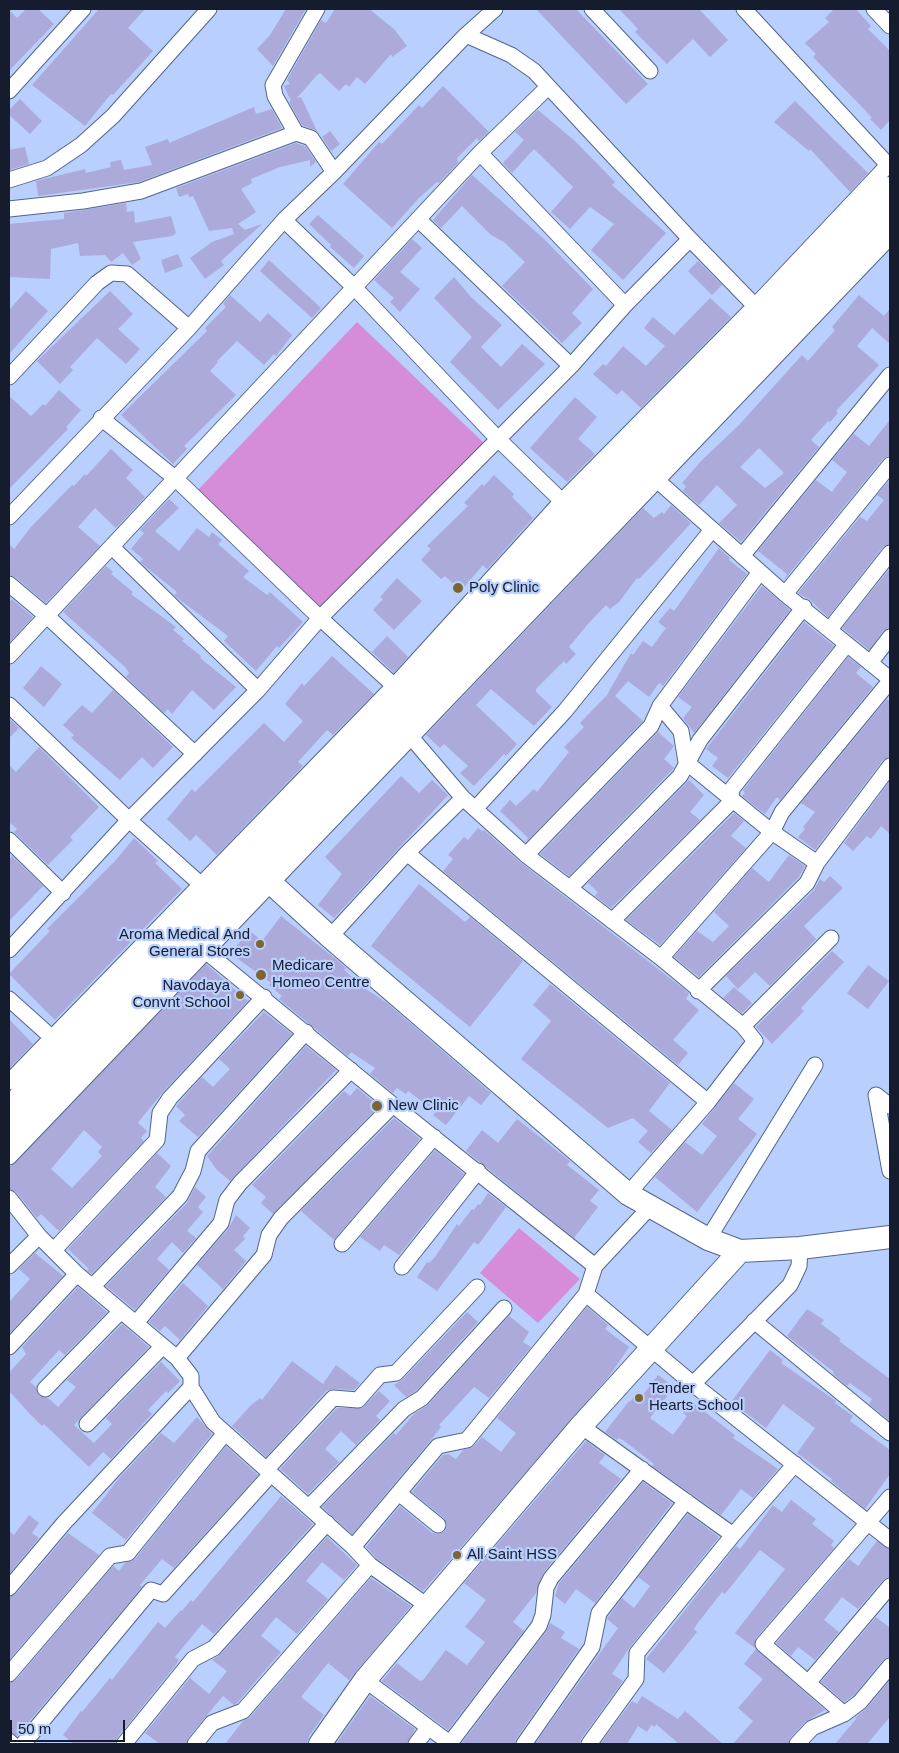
<!DOCTYPE html>
<html>
<head>
<meta charset="utf-8">
<style>
  body { margin:0 }
  #map { position:relative; width:899px; height:1753px; overflow:hidden; background:#b9cffd; font-family:Arial,sans-serif }
  canvas { display:block }
  .frame { position:absolute; inset:0; border:10px solid #151c2d; pointer-events:none }
  .scale { position:absolute; left:10px; top:1720px; width:115px; height:22px; box-sizing:border-box; border:2px solid #151c2d; border-top:0; padding-left:6px; font-size:15px; line-height:18px; white-space:nowrap; color:#151c2d; -webkit-text-stroke:4px #b9cffd; paint-order:stroke }
</style>
</head>
<body>
<div id="map">
<canvas width="899" height="1753"></canvas>
<div class="frame"></div>
<div class="scale">50 m</div>
</div>
<script>
const context = document.querySelector('canvas').getContext('2d');
context.lineJoin = 'round';
function paint(path, color) {
  context.fillStyle = color;
  context.fill(path, 'evenodd');
}
function poly(rows) {
  const path = new Path2D();
  for (const r of rows) {
    path.moveTo(r[0], r[1]);
    for (let i = 2; i < r.length; i += 2) path.lineTo(r[i], r[i + 1]);
  }
  return path;
}
function trace(path, color, width, dash) {
  context.strokeStyle = color;
  context.lineWidth = width;
  context.lineCap = dash ? 'butt' : 'round';
  context.setLineDash(dash || []);
  context.stroke(path);
}
function label(font, color, halo, rows, align = 'center') {
  context.font = font + ' Arial,sans-serif';
  context.lineWidth = 4.5;
  context.setLineDash([]);
  context.textBaseline = 'middle';
  context.strokeStyle = halo;
  context.fillStyle = color;
  for (const [text, x, y, turn = 0] of rows) {
    context.save();
    context.translate(x, y);
    context.rotate((+turn || 0) * Math.PI / 180);
    context.textAlign = isNaN(turn) ? turn : align;
    if (halo) context.strokeText(text, 0, 0);
    context.fillText(text, 0, 0);
    context.restore();
  }
}
paint(poly([
  [357,322,485,444,324,613,197,491],
  [519,1228,580,1279,538,1323,480,1273]
]), '#d68dd9');
paint(poly([
  [26,9,38,9,54,24,9,71,9,10,17,18],
  [99,9,145,9,128,28,153,51,113,95,111,94,85,126,32,85],
  [286,9,306,9,273,66,257,49,270,35],
  [335,9,369,9,394,29,407,46,392,57,391,54,365,84,357,77,349,87,346,84,339,91,320,73,317,75,297,98,301,97,317,131,302,125,289,102,291,101,284,86,290,84,287,80,321,20,326,23],
  [536,9,576,9,648,84,626,104],
  [619,9,699,9,728,40,710,57,693,39,667,64,635,32,638,29],
  [834,9,856,9,871,26,868,29,890,51,890,120,881,130,870,119,872,118,863,108,813,57,816,54,805,43,829,22,825,18],
  [443,86,489,132,479,141,477,138,457,158,458,163,439,183,437,182,419,198,392,228,343,184,379,142,382,144,419,105,422,108],
  [20,99,42,121,30,134,9,115,9,110],
  [795,101,868,173,850,192,810,149,809,151,774,122],
  [254,107,256,114,272,109,282,128,139,182,38,196,36,181,85,169,86,173,111,167,110,162,121,160,124,170,152,165,145,147,168,139,169,143],
  [538,110,576,142,615,182,612,185,666,233,623,280,591,250,614,224,590,207,570,229,551,212,573,187,534,149,512,173,503,163,524,140,515,132],
  [330,131,340,144,331,151,322,137],
  [296,143,305,146,316,162,310,167,310,160,280,167,251,179,252,183,241,189,256,212,238,224,245,230,262,224,221,261,224,265,205,279,190,258,212,242,234,234,232,228,209,231,193,196,189,197,188,194,179,197,176,188],
  [25,147,29,164,9,170,9,150],
  [472,175,544,239,593,289,572,313,582,323,562,343,502,286,525,262,504,242,491,235,462,206,441,228,433,220],
  [126,203,127,212,134,211,135,223,171,216,176,233,172,236,133,242,141,259,132,265,123,253,111,262,105,255,80,256,78,243,51,249,50,279,9,277,9,224,64,219,64,213],
  [318,215,364,256,354,268,330,247,331,245,309,224],
  [412,239,422,248,400,272,420,289,400,312,390,302,394,298,374,280],
  [178,254,183,266,165,273,161,260],
  [269,260,321,308,312,318,260,271],
  [698,261,722,285,712,295,688,271],
  [454,277,471,297,502,325,481,347,501,367,522,344,545,364,498,410,450,362,472,337,434,298],
  [26,291,48,311,9,354,9,310],
  [110,291,133,314,118,329,140,349,126,364,97,338,70,367,73,370,60,384,37,361],
  [230,295,260,322,268,313,292,335,276,356,274,354,264,365,237,341,217,361,218,362,210,371,236,395,184,446,187,449,173,464,121,415,207,331,205,328,226,307,223,304],
  [859,295,884,316,890,309,890,344,872,328,857,346,879,365,836,411,838,413,830,422,828,421,811,440,819,447,741,542,719,523,737,505,717,485,699,505,683,491,686,486,682,483,701,461,739,425,802,355,808,361,835,330,832,327],
  [759,448,784,473,765,488,740,467],
  [710,298,731,317,641,408,622,390,617,395,593,374,603,364,606,366,623,346,646,366,665,346,644,328,653,317,674,335],
  [59,390,81,410,66,427,68,429,9,489,9,396,31,416,43,404,45,406],
  [575,397,597,417,578,439,595,454,567,482,530,448],
  [890,420,890,455,883,459,784,580,787,574,758,551,816,480,832,492,847,472,832,460,854,434,869,446],
  [111,449,133,470,126,478,145,497,116,528,95,508,78,527,100,546,46,603,15,577,9,575,9,544,14,549,31,527,72,485,74,486,85,474,86,476],
  [494,475,514,494,512,497,533,518,493,563,487,569,483,565,461,591,445,576,441,579,421,560,431,549,427,546,468,506,464,503,482,484,484,486],
  [890,480,890,544,883,547,828,617,810,600,798,593,860,517,867,521,884,500,877,495],
  [169,499,179,508,155,531,179,551,197,528,209,537,212,532,222,540,218,544,249,571,243,577,267,595,270,592,303,622,279,648,277,646,256,671,224,641,228,636,180,600,174,595,177,592,146,567,140,562,143,559,131,549,144,533,140,530],
  [671,505,691,523,661,556,639,579,637,578,619,602,610,609,606,605,587,625,569,647,576,654,566,664,564,661,536,689,536,692,552,707,534,726,491,689,476,705,517,744,506,756,504,754,474,786,460,773,468,766,444,744,440,748,426,735,643,508,654,518,662,512,664,514],
  [719,548,730,558,729,560,747,574,663,686,659,683,649,697,628,681,615,696,643,721,526,842,528,838,500,811,510,800,516,806,534,789,537,792,569,752,564,747,584,727,580,723,607,695,631,653,633,655,643,641,652,647,666,628,658,622,670,608,674,611],
  [106,566,113,572,111,574,133,592,131,594,176,627,173,630,184,639,182,641,201,656,200,658,236,687,214,710,192,690,172,714,168,709,164,713,126,677,129,673,125,667,63,612],
  [890,568,890,628,883,631,869,650,842,628],
  [397,578,422,601,394,630,373,610,383,599,380,597],
  [762,586,790,610,694,733,683,718,692,707,678,697],
  [12,599,33,617,9,643,9,602],
  [804,622,834,646,728,778,712,766,718,758,706,749],
  [387,636,408,657,394,673,372,652],
  [332,656,374,694,333,735,327,730,298,762,303,766,217,855,196,835,190,841,167,819,192,789,195,792,264,723,284,742,303,721,285,704,302,683,304,686],
  [848,657,861,667,856,673,873,687,780,800,777,797,765,814,742,796,745,793,743,790],
  [41,666,62,684,44,707,23,688],
  [113,690,173,747,153,768,142,757,120,780,71,738,74,735,63,725,82,705,92,713],
  [887,699,890,702,890,757,883,760,815,850,798,837,805,829,803,827,815,812,801,803],
  [9,718,19,728,9,738],
  [658,732,674,746,664,759,674,768,672,770,569,876,540,854],
  [39,747,99,807,70,837,73,840,48,865,14,832,17,829,9,822,9,765,16,772],
  [401,776,419,793,432,780,448,795,334,918,318,905,342,874,325,857],
  [689,780,704,795,690,812,700,820,611,908,595,896,598,892,588,883],
  [890,781,890,834,881,826,871,839,867,836,853,851,844,843],
  [734,813,744,821,731,836,746,848,660,945,626,920],
  [478,828,482,831,484,830,520,862,689,993,686,999,699,1010,673,1040,688,1053,678,1065,443,871,453,859,448,855,464,837,468,840],
  [134,838,158,861,155,863,182,889,55,1020,9,974,50,931,47,929,116,860],
  [789,855,805,866,799,877,699,977,674,957,697,931,713,942,729,926,714,912,752,868,769,882],
  [12,856,43,886,9,921,9,860],
  [830,876,843,888,804,926,816,939,770,986,755,972,738,989,726,976,814,890,820,879,824,882],
  [419,884,465,922,470,917,523,961,470,1027,371,946],
  [281,916,337,960,346,968,344,970,363,987,387,1003,491,1093,481,1105,469,1096,446,1125,433,1115,436,1112,408,1091,406,1094,397,1088,393,1093,370,1074,375,1068,351,1052,348,1056,279,999,282,996,269,985,271,983,230,953,250,931,262,941],
  [832,951,844,962,801,1008,804,1011,772,1044,756,1027],
  [206,964,248,1001,163,1092,140,1120,138,1123,147,1131,141,1138,144,1141,59,1231,41,1214,37,1218,16,1192,9,1189,9,1168],
  [84,1130,102,1147,98,1152,102,1156,72,1188,51,1169],
  [868,965,889,981,868,1009,847,993],
  [550,984,670,1083,649,1111,672,1130,651,1153,638,1142,648,1131,633,1118,608,1128,521,1059,551,1021,533,1005],
  [734,987,752,1003,742,1013,723,998],
  [264,1012,292,1034,198,1137,179,1121,185,1115,176,1106,202,1077,213,1087,230,1069,219,1059],
  [9,1019,33,1044,9,1069],
  [306,1046,336,1070,230,1181,216,1169,207,1156],
  [734,1083,754,1099,738,1119,757,1134,697,1212,655,1177,685,1142,702,1155,717,1136,702,1124],
  [357,1088,379,1106,273,1214,261,1203,266,1197,252,1185,344,1091,350,1096],
  [394,1118,420,1139,334,1240,301,1211],
  [517,1119,570,1161,567,1165,599,1190,590,1201,598,1207,574,1238,466,1151,482,1130,498,1143],
  [435,1150,464,1174,399,1255,384,1245,380,1251,360,1237],
  [157,1153,171,1166,155,1187,166,1197,92,1274,87,1271,89,1269,68,1249],
  [195,1187,206,1197,198,1207,203,1212,187,1231,196,1238,183,1253,172,1242,157,1259,169,1270,135,1310,106,1286,187,1203],
  [488,1193,506,1207,478,1245,474,1242,437,1291,417,1277,427,1262,429,1263,435,1257,457,1224,459,1226,472,1209,474,1210,478,1204,480,1205],
  [236,1215,250,1228,243,1236,245,1239,234,1250,246,1261,223,1289,197,1265,228,1229],
  [35,1253,63,1276,9,1334,9,1302,30,1279,19,1269],
  [183,1283,208,1306,180,1340,165,1326,160,1331,149,1322],
  [78,1287,107,1312,65,1355,59,1350,30,1382,36,1387,39,1396,48,1398,58,1407,76,1387,67,1380,122,1324,149,1347,74,1425,94,1443,112,1424,106,1418,161,1362,180,1381,168,1393,166,1391,148,1410,152,1414,111,1459,103,1452,89,1467,44,1424,42,1426,29,1413,9,1391,9,1373,26,1354,22,1347],
  [587,1307,608,1325,605,1329,629,1347,610,1375,423,1591,376,1558,366,1547,400,1506,432,1533,437,1534,445,1531,447,1526,444,1518,412,1492,443,1455,448,1454,456,1459,463,1450,474,1446,482,1437,501,1452,516,1433,497,1418],
  [807,1309,824,1320,821,1324,841,1339,839,1341,890,1379,890,1421,869,1404,872,1399,850,1383,847,1386,833,1374,834,1372,787,1336],
  [467,1312,478,1322,416,1391,406,1397,394,1385,403,1379],
  [509,1316,529,1332,523,1342,531,1347,489,1398,474,1387,439,1425,441,1427,431,1440,352,1534,322,1507,394,1433,396,1435,414,1414,429,1404],
  [770,1350,783,1360,781,1363,836,1401,835,1403,853,1416,850,1421,890,1450,890,1474,865,1509,831,1481,832,1479,797,1453,815,1428,783,1404,766,1428,731,1402],
  [292,1361,323,1384,336,1365,360,1383,354,1390,333,1389,326,1391,266,1457,232,1426,251,1405,260,1398,262,1400],
  [658,1375,674,1387,650,1418,673,1435,687,1416,683,1413,692,1402,735,1435,733,1438,778,1469,753,1498,741,1489,721,1515,652,1466,654,1464,623,1440,618,1438,617,1440,605,1432,629,1401,630,1402,638,1391,643,1395],
  [379,1391,390,1401,376,1416,380,1420,356,1445,341,1431,325,1449,339,1462,308,1494,280,1469,337,1408,362,1408],
  [197,1417,212,1434,126,1540,92,1513,120,1477,161,1433,174,1443],
  [586,1441,605,1455,599,1463,621,1479,544,1572,536,1593,513,1622,524,1631,448,1730,382,1681,397,1663,420,1681,423,1680,446,1650,467,1665,485,1642,465,1627,486,1600,464,1583],
  [226,1446,258,1475,174,1568,162,1559,140,1585,142,1587,17,1736,9,1732,9,1683,16,1680,113,1566,119,1571,125,1563,135,1559],
  [643,1482,672,1503,595,1603,576,1589,565,1604,555,1596,559,1583],
  [281,1496,313,1524,214,1634,202,1624,175,1657,179,1660,175,1666,117,1738,115,1744,74,1744,63,1735,81,1711,82,1712,110,1678,112,1680,158,1622,165,1628,181,1610,182,1611,191,1600,193,1602],
  [791,1500,816,1519,812,1524,834,1541,831,1545,834,1548,756,1638,755,1648,735,1633,785,1569,760,1550,725,1594,722,1592,697,1624,694,1629,697,1632,664,1673,646,1659,736,1546,740,1549,773,1505,782,1512],
  [688,1514,719,1537,630,1647,612,1674,623,1681,581,1739,580,1744,535,1744,618,1628,607,1619,608,1617,622,1598,634,1608,650,1586,638,1577],
  [29,1515,39,1523,32,1533,39,1538,9,1574,9,1531,14,1535],
  [68,1533,99,1555,9,1660,9,1597,16,1594],
  [327,1537,357,1565,344,1580,322,1562,306,1581,328,1599,297,1634,276,1617,261,1636,281,1652,237,1703,234,1705,223,1696,188,1738,186,1744,160,1744,145,1733,190,1678,209,1694,227,1671,212,1660,221,1654],
  [877,1541,890,1549,890,1577,883,1580,858,1609,842,1597,824,1620,839,1632,815,1660,798,1647,791,1656,776,1643,849,1559,858,1566],
  [371,1578,411,1606,349,1680,328,1663,301,1697,324,1715,309,1736,307,1744,225,1744,243,1721,250,1717],
  [876,1617,890,1628,890,1657,883,1660,854,1695,844,1702,821,1682],
  [550,1623,565,1632,561,1638,579,1649,516,1739,515,1744,461,1744,546,1632],
  [756,1649,825,1710,805,1722,790,1738,788,1744,733,1744,753,1721,738,1708,763,1679,744,1664],
  [890,1680,890,1717,867,1744,835,1744,856,1719,855,1718,867,1708],
  [370,1696,415,1729,407,1744,336,1744],
  [642,1696,678,1719,685,1711,723,1744,679,1744,656,1724,655,1727,651,1725,647,1732,638,1726,627,1744,600,1744,632,1701,637,1704]
]), '#abaada');
const street = poly([
  [592,9,650,71],
  [744,9,890,167],
  [874,9,890,26],
  [466,35,511,55,534,71,690,239,761,312],
  [9,91,83,9],
  [296,133,275,96,273,85,317,9],
  [480,153,625,305],
  [9,180,47,168,81,145,113,116,209,9],
  [9,209,83,201,141,191,296,133,311,138,334,172],
  [418,219,571,366],
  [284,220,354,287,498,439,568,507],
  [9,377,97,283,111,273,127,274,189,328],
  [101,418,176,479,320,618,401,692],
  [650,474,785,594,890,679],
  [9,517,189,328,284,220,334,172,466,35,495,9],
  [112,547,258,690],
  [742,556,890,375],
  [9,584,47,616,195,754],
  [785,594,890,465],
  [830,629,890,553],
  [9,656,480,153,548,87],
  [870,663,890,637],
  [9,705,129,820,207,890],
  [660,706,681,731,686,762,772,832,817,863],
  [405,730,463,798,526,855,661,958,743,1026,755,1041,708,1102,628,1194],
  [475,809,565,711,711,531],
  [9,840,63,893],
  [407,853,708,1102],
  [526,855,651,726,660,706,760,572],
  [571,887,680,776,700,740,804,607],
  [612,921,732,801,731,790,847,644],
  [330,937,407,853,463,798],
  [198,945,393,1105,595,1266],
  [9,950,129,820,258,690,320,618,571,366,625,305,690,239],
  [661,958,772,832,782,812,890,681],
  [698,991,807,883,817,863,890,766],
  [9,999,58,1043],
  [743,1026,831,938],
  [9,1082,394,686,561,502,755,306,890,163],
  [890,1106,876,1095,890,1171],
  [9,1157,890,237],
  [9,1198,39,1236,77,1274,177,1358,191,1376,191,1387,213,1422,353,1547,370,1565,429,1607],
  [708,1239,815,1065],
  [342,1244,434,1137],
  [54,1250,157,1140,160,1113,170,1098,264,997],
  [9,1266,39,1236],
  [402,1267,478,1171],
  [93,1286,180,1196,193,1171,198,1151,306,1032],
  [586,1294,693,1384,890,1540],
  [754,1321,890,1433],
  [136,1323,221,1223,227,1200,240,1183,351,1070],
  [9,1347,77,1274],
  [177,1358,264,1255,269,1235,281,1218,393,1105],
  [693,1384,790,1285,799,1266,800,1248],
  [45,1389,121,1311],
  [87,1424,163,1346],
  [581,1426,733,1535,637,1653,636,1679,589,1744],
  [267,1469,333,1398,358,1400,380,1375,396,1373,477,1287],
  [400,1494,438,1525],
  [309,1507,404,1409,422,1398,504,1308],
  [733,1535,795,1464],
  [353,1547,438,1446,467,1440,586,1294,595,1266,651,1206],
  [9,1588,64,1523,191,1387],
  [9,1674,110,1556,128,1553,225,1433],
  [365,1680,451,1744],
  [808,1683,890,1586],
  [844,1714,763,1644,890,1497],
  [9,1741,12,1744],
  [450,1743,539,1626,543,1615,546,1588,551,1578,642,1469],
  [23,1744,151,1590,163,1594,271,1474],
  [124,1744,193,1659,214,1648,327,1523],
  [195,1744,212,1723,243,1711,370,1565],
  [416,1744,428,1728],
  [524,1744,592,1647,599,1613,686,1501],
  [797,1744,812,1728,844,1714,860,1702,890,1666]
]);
const secondary = poly([
  [248,862,330,937,628,1194,708,1239,740,1251,800,1248,890,1237],
  [9,1108,575,513,890,188],
  [9,1135,225,906,401,726,890,216],
  [320,1744,365,1680,581,1426,740,1251]
]);
trace(street, '#53658e', 17);
trace(secondary, '#53658e', 24);
trace(street, '#fff', 15);
trace(secondary, '#fff', 22);
for (const [x, y, r, color] of [
  [458,588,6,"#7b6535"],
  [260,944,5,"#7b6535"],
  [261,975,6,"#7b6535"],
  [240,995,5,"#7b6535"],
  [377,1106,6,"#7b6535"],
  [639,1398,5,"#7b6535"],
  [457,1555,5,"#7b6535"]
]) {
  const dot = new Path2D();
  dot.arc(x, y, r, 0, 2 * Math.PI);
  context.fillStyle = color;
  context.fill(dot);
  trace(dot, '#b9cffd', 2);
}
label('15px', '#151c2d', '#b9cffd', [
  ["Poly Clinic",469,588],
  ["Aroma Medical And",250,935,"right"],
  ["General Stores",250,952,"right"],
  ["Medicare",272,966],
  ["Homeo Centre",272,983],
  ["Navodaya",230,986,"right"],
  ["Convnt School",230,1003,"right"],
  ["New Clinic",388,1106],
  ["Tender",649,1389],
  ["Hearts School",649,1406],
  ["All Saint HSS",467,1555]
], 'left');
</script>
</body>
</html>
